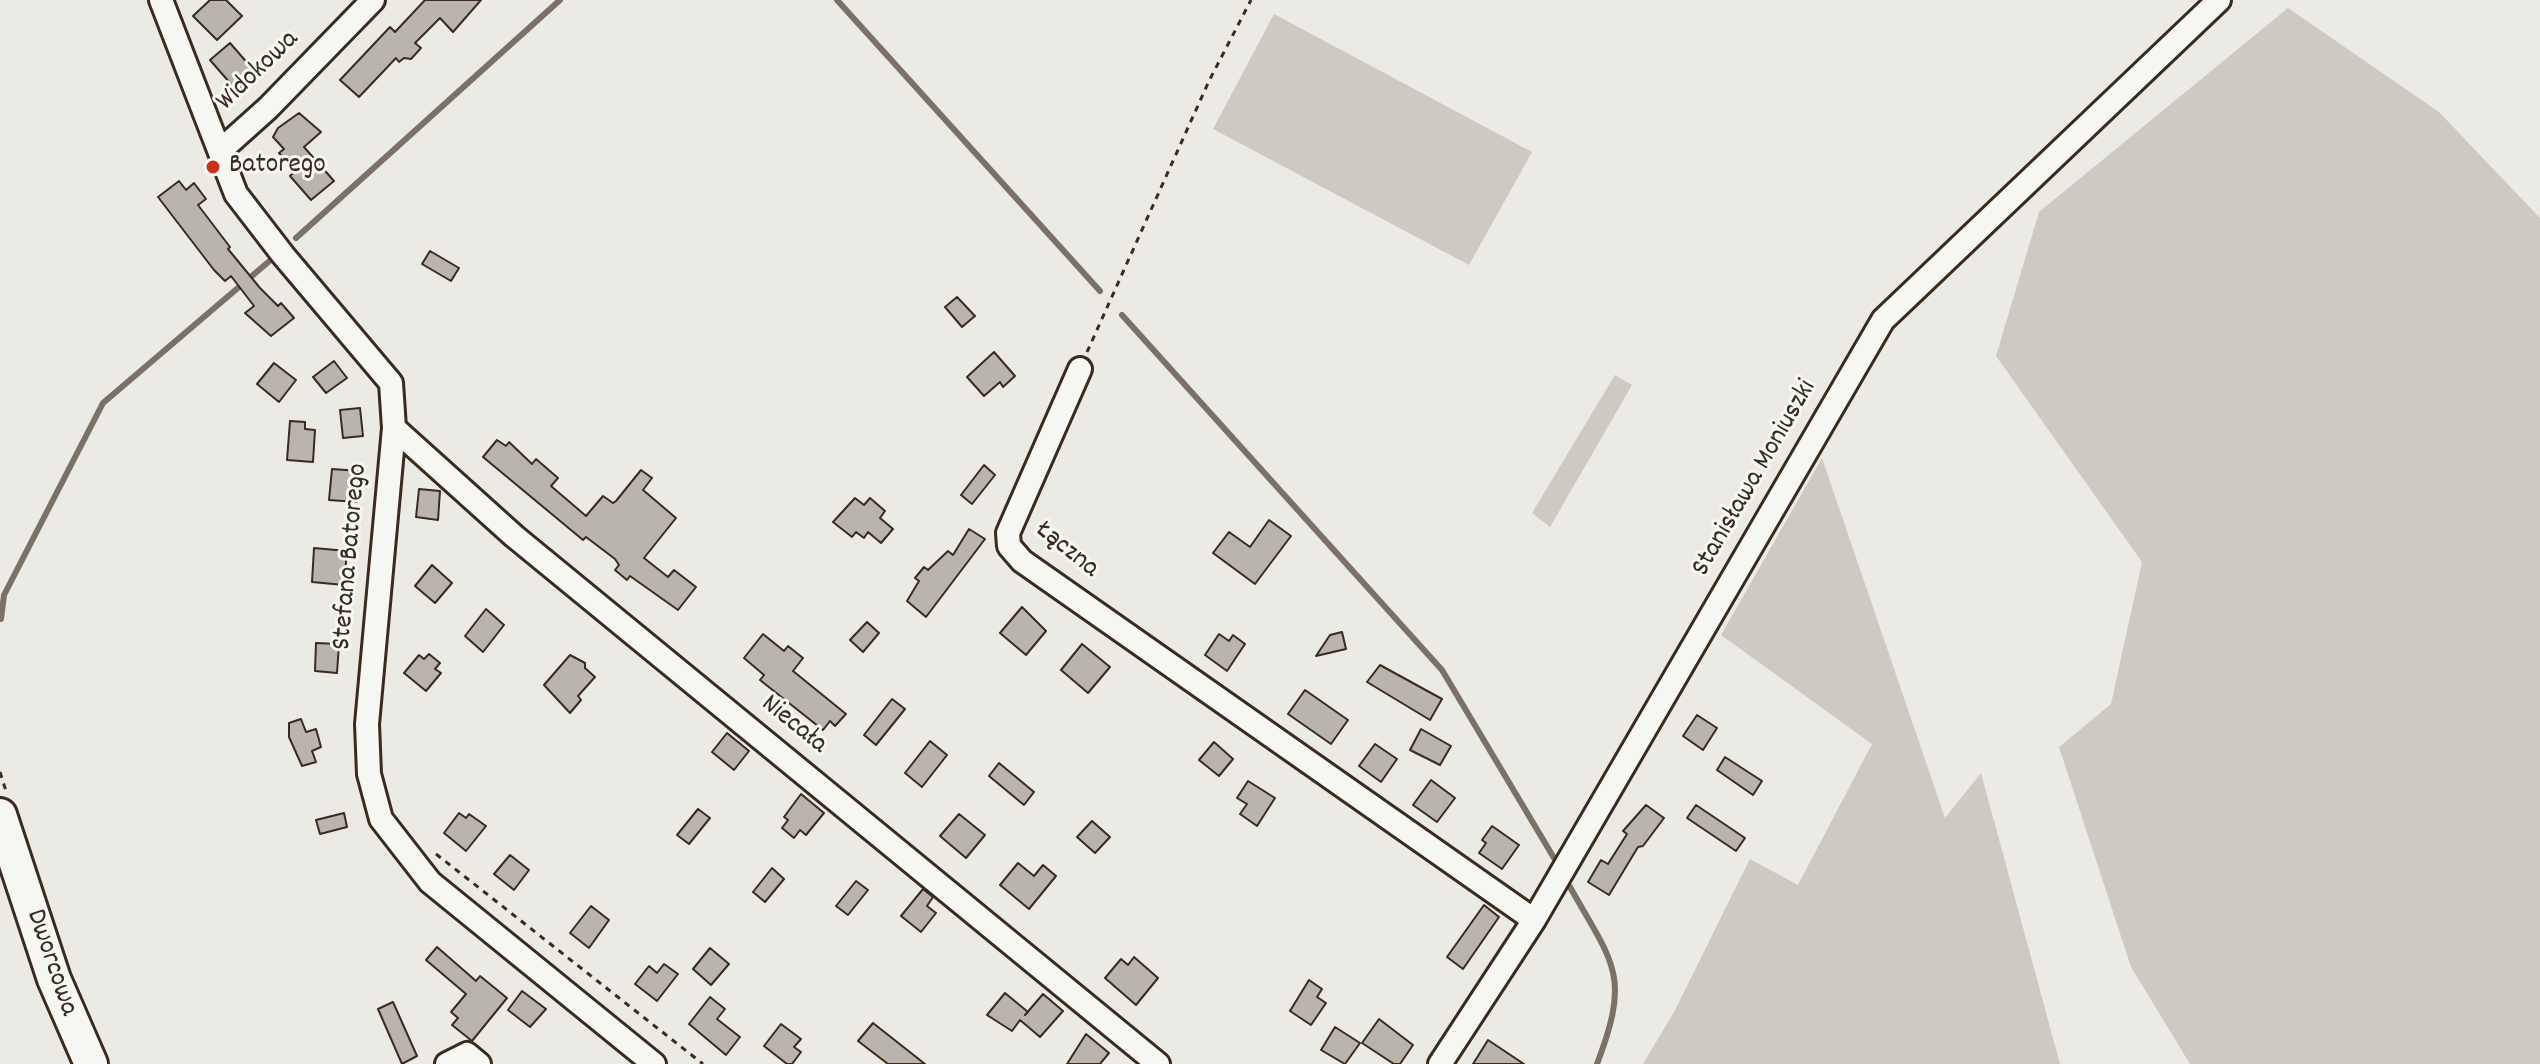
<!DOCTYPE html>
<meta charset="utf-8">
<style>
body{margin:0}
canvas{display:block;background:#ebeae5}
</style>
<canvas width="2540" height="1064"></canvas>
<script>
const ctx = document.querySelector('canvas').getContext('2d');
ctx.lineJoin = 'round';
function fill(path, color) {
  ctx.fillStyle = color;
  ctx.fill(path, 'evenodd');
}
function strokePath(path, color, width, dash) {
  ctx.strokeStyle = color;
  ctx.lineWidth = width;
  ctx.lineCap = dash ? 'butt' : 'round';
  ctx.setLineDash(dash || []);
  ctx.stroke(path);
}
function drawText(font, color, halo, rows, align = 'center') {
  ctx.font = font + ' Dekko,sans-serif';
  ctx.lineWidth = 6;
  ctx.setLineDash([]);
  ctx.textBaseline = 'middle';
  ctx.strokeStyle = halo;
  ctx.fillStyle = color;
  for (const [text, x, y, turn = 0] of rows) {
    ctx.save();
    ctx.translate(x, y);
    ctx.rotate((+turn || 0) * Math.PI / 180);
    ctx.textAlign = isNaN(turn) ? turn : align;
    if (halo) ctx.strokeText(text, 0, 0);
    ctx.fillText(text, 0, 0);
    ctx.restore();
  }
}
const green = new Path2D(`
 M2288 8 2439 112 2540 218V1064H2190L2131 967 2059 747 2111 704 2142 562 1996 356 2039 212Z
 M1274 14 1532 152 1469 265 1213 129Z
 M1615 375 1632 385 1550 527 1532 513Z
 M1822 458 1945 818 1981 773 2060 1064H1643L1674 1012 1750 859 1798 885 1872 744 1721 635Z`);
const stream = new Path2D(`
 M837 0 1100 291
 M296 238 560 0
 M1122 315 1442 670 1554 858
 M1 619 4 595 103 403 273 258
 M1570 887C1614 965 1631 975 1597 1064`);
const building = new Path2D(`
 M210 0H226L242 16 217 40 193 16Z
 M425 0H481L453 32 440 18 415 43 421 48 411 59 404 58 399 62 396 58 359 97 340 80 390 27 395 32Z
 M230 43 257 74 237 91 210 60Z
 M299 113 321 132 304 147 334 181 311 200 290 176 295 171 279 153 284 149 273 137 278 128Z
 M179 181 186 190 194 183 206 199 198 205 230 247 228 249 260 288 278 306 281 303 294 318 271 336 245 313 254 306 231 276 225 281 214 270 158 197Z
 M430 251 459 268 451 281 422 264Z
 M957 297 975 316 962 327 945 307Z
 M994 352 1015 376 1003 387 1000 382 984 396 967 377Z
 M334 361 347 378 326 393 313 377Z
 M274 363 296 380 279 402 257 384Z
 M360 408 363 436 343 438 340 410Z
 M290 421 305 422V429L315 430 313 462 287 460Z
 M497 440 506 446 509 442 532 464 536 459 558 478 551 486 586 516 603 496 613 503 616 501 641 470 652 478 643 490 676 518 644 558 668 577 674 570 696 587 678 610 630 576 627 580 615 570 619 565 615 559 586 537 583 540 483 457Z
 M984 465 995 475 972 504 961 495Z
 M332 469 360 471 357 502 329 500Z
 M419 489 440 491 438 520 416 517Z
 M855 498 864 505 870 498 885 511 880 518 893 529 881 543 868 532 864 538 856 532 852 537 833 522Z
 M1269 520 1291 536 1255 584 1213 553 1229 532 1250 547Z
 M969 529 985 539 926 617 907 601 919 581 915 578 924 567 928 570 948 551 953 555Z
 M314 548 347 551 344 585 312 582Z
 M432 565 452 583 435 603 415 586Z
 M1022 607 1046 631 1026 655 1000 633Z
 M486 609 504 625 483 652 465 636Z
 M867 622 879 633 863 652 850 640Z
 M1342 632 1346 649 1316 656 1330 635Z
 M763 634 784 651 788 646 803 658 793 671 846 714 835 726 830 721 823 730 760 680 764 675 744 658Z
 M1219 634 1229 641 1233 635 1245 644 1227 671 1205 655Z
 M316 643 339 644 337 673 315 671Z
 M1082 644 1110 667 1088 693 1061 670Z
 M429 654 440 663 435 669 441 673 426 691 404 673 419 655 424 659Z
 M570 655 585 663V668L595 677 578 696 581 700 570 713 544 685Z
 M1380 665 1442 699 1430 720 1367 682Z
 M1305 690 1348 720 1331 744 1288 714Z
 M892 699 905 709 876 745 864 735Z
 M1697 715 1717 728 1703 750 1683 736Z
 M301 719 306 732 316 729 321 747 312 751 316 762 302 766 289 737V723Z
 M1421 729 1451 746 1440 765 1410 750Z
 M727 733 749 751 734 770 712 752Z
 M930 741 947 755 922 787 905 773Z
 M1214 742 1233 759 1219 776 1199 760Z
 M1375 744 1397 759 1381 782 1359 766Z
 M1725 757 1762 781 1753 795 1717 770Z
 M999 763 1034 792 1024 805 989 776Z
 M1431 780 1455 798 1437 822 1413 805Z
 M1248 781 1275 798 1257 826 1240 814 1247 804 1237 798Z
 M801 794 824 813 806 835 800 830 794 838 782 828 788 820 784 817Z
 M1646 805 1664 818 1643 846 1638 847 1609 895 1588 882 1601 860 1608 864 1627 834 1623 831Z
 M1696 805 1745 838 1736 851 1687 818Z
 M698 809 710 818 689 844 677 835Z
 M344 813 347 827 320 834 316 820Z
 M459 813 466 818 469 814 486 826 466 851 444 833Z
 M959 814 985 835 966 858 940 836Z
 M1092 821 1110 837 1095 853 1077 837Z
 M1492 826 1519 845 1502 869 1479 853 1486 843 1482 840Z
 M510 855 529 870 514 890 494 874Z
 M1018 863 1034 876 1043 865 1056 876 1029 909 1000 885Z
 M772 868 784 879 765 902 753 892Z
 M856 881 868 890 848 915 836 906Z
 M923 889 933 897 927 906 936 913 921 932 901 916Z
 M1484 905 1499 917 1463 969 1447 957Z
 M591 906 609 920 589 948 570 933Z
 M437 947 476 981 480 976 507 998 472 1041 452 1025 458 1018 451 1012 466 994 426 960Z
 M710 948 729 964 711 985 693 969Z
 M1134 957 1158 978 1136 1005 1105 978 1121 959 1128 965Z
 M664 964 678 974 657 1001 635 984 649 966 657 973Z
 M1309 980 1322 989 1317 997 1326 1003 1311 1025 1290 1011Z
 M522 991 546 1009 530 1027 508 1010Z
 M1005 993 1028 1012 1025 1015 1043 994 1063 1011 1040 1037 1020 1020 1012 1031 987 1015Z
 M710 997 725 1009 717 1019 740 1037 726 1055 689 1024Z
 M393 1002 417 1056 402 1064 378 1009Z
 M1379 1019 1413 1045 1400 1064H1394L1362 1043Z
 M873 1023 925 1064H888L858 1041Z
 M781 1024 801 1039 794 1047 801 1052 792 1064H787L764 1046Z
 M1335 1027 1360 1043 1345 1064 1321 1050Z
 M1086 1034 1109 1053 1100 1064H1067Z
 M1488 1040 1524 1064H1473Z`);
const path = new Path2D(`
 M1087 352 1209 81 1251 0
 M0 772 6 791
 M436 854 703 1064`);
const street = new Path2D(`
 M161 0 236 194 283 255 391 383 394 428 367 724 369 774 381 819 430 882 654 1064
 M220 151 268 108 373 0
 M1080 369 1008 533 1009 546 1022 561 1534 920
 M394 428 514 536 1158 1064
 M447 1064 467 1054 479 1064
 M1440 1064 1534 920 1883 320 2219 0`);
const secondary = new Path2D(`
 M0 815 54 979 91 1064`);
const markers = [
 [213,167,8,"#c8321e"]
];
const streetNames = [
 ["Widokowa",259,72,-44],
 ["Stanisława Moniuszki",1756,479,-60],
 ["Łączna",1066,551,39],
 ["Stefana Batorego",352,557,-85],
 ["Niecała",793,726,39],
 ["Dworcowa",50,963,71]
];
const poiNames = [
 ["Batorego",229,167]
];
fill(green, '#cdcac4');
strokePath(stream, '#7c7167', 6);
fill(building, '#bab4ae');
strokePath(building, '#3b2a1e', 2);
strokePath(street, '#3b2a1e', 28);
strokePath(secondary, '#3b2a1e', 38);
strokePath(path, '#3b2a1e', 3, [6, 6]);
strokePath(street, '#f6f6f2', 22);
strokePath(secondary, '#f6f6f2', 32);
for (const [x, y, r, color] of markers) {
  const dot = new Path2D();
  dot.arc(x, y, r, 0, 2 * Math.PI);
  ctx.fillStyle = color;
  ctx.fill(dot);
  strokePath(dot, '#f6f6f2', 3);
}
drawText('28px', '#3b2a1e', '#f6f6f2', streetNames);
drawText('28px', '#3b2a1e', '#f6f6f2', poiNames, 'left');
</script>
